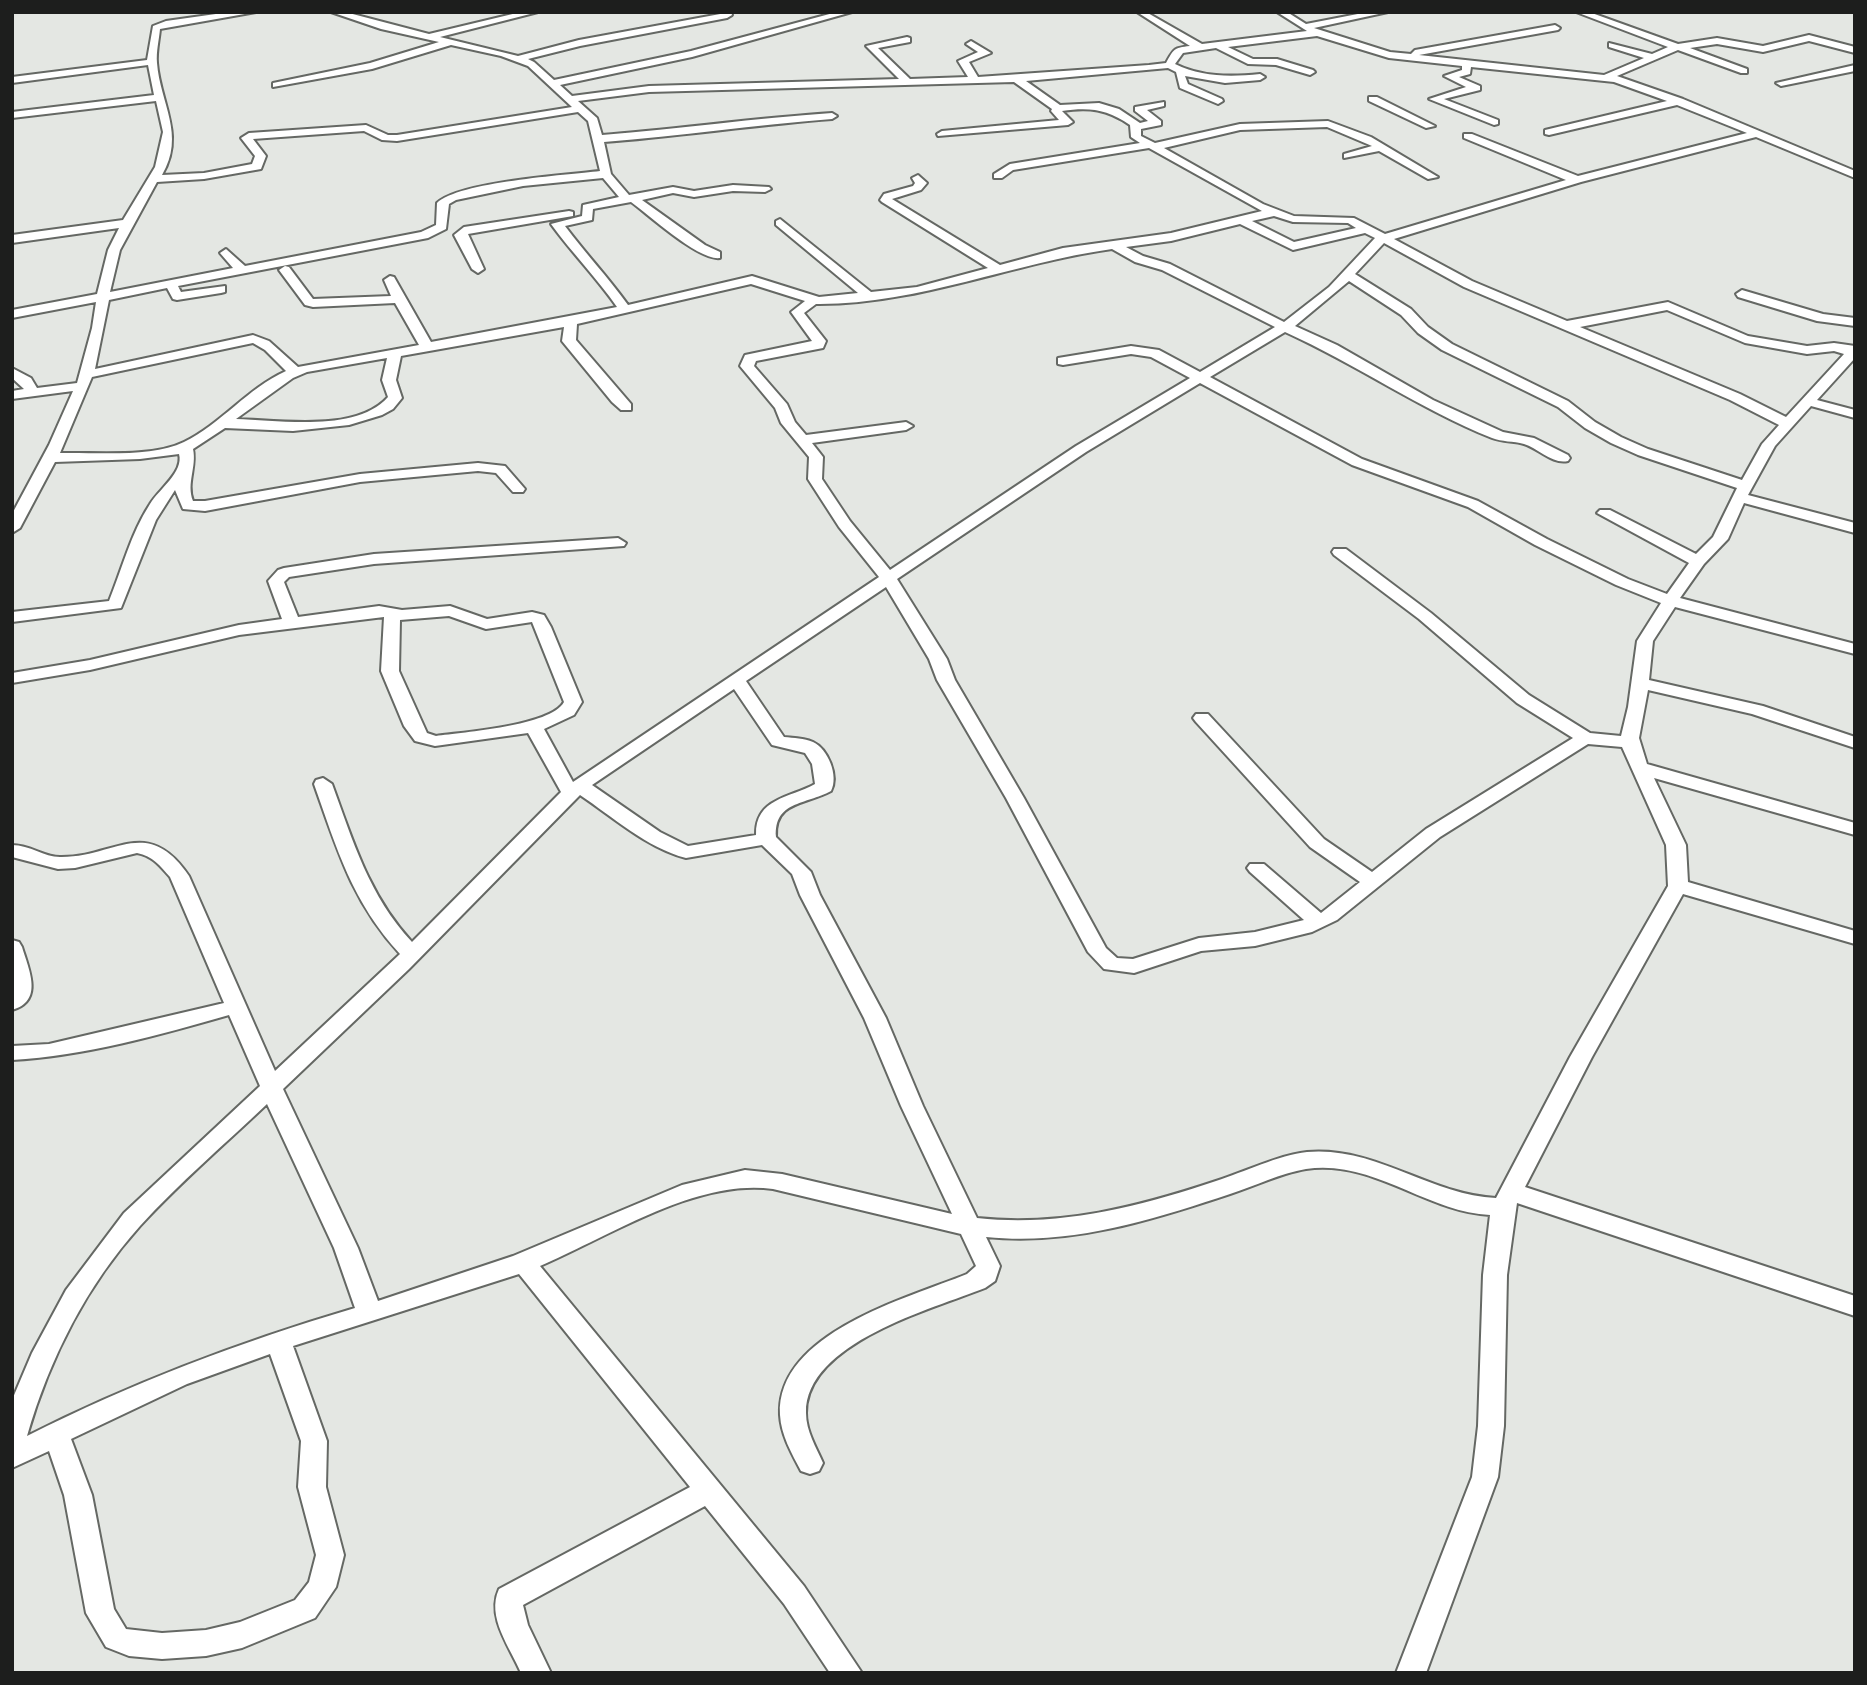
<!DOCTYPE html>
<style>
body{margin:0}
#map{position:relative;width:1867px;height:1685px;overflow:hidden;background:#e4e7e3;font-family:Cabin,sans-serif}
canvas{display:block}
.frame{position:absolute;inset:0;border:14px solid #1d1e1d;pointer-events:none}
</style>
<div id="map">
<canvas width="1867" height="1685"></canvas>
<div class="frame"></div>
</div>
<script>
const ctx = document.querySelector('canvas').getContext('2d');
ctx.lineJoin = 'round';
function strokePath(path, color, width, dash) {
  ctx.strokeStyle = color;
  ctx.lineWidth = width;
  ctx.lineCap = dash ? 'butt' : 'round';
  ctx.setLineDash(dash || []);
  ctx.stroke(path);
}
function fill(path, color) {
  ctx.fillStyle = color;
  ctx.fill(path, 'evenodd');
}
const street = new Path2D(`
 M230 12H256L160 29C159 40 156 52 157 63 160 103 186 135 162 175L204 173 252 164 255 156 241 138 249 133 366 125 388 135H397L572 107 528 66 501 56 451 45 372 69 273 87V83L370 63 439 42 381 29 331 12H345L429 34 521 12H538L440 37 518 56 579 40 731 12 732 15 727 18 580 46 528 59 534 62 554 80 691 51 837 12H852L692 57 560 85 572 96 649 86 899 79 866 46 907 37 910 38V42L878 48 910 79 968 77 958 61 978 52 966 44 971 41 991 53 969 62 978 77 1149 65 1166 63C1174 49 1173 48 1190 46L1137 12H1146L1202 44 1307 31 1277 12H1287L1306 24 1368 12H1388L1314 28 1390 52 1411 54 1415 50 1555 25 1560 28 1558 30 1419 55 1604 75 1644 58 1609 47V43L1652 54 1668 47 1576 12H1589L1678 44 1717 38 1763 46 1809 35 1855 47V53L1809 41 1763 52 1717 44 1690 48 1747 69V73H1741L1678 50 1617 76 1683 99 1855 171V178L1756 137 1581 182 1394 239 1472 281 1567 321 1668 302 1748 336 1807 346 1834 343 1855 346V358L1817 400 1855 410V418L1811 406 1775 446 1748 495 1855 523V533L1744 503 1728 539 1704 564 1680 598 1855 644V654L1675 607 1653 641 1649 680 1763 706 1855 737V748L1752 714 1648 690 1639 738 1647 764 1855 823V835L1654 778 1686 845 1688 882 1855 931V944L1683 894 1592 1057 1525 1187 1855 1296V1316L1517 1203 1507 1275 1504 1426 1498 1477 1426 1673H1396L1472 1477 1478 1426 1483 1275 1490 1215C1426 1212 1373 1159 1306 1169 1281 1173 1255 1186 1230 1194 1152 1220 1070 1246 986 1237L1000 1266 995 1281 985 1288C932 1309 805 1343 806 1413 806 1431 816 1447 823 1463L819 1471 810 1474 801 1471C792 1454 781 1435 780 1415 776 1333 908 1298 967 1274L976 1266 961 1234 773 1189C697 1178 608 1237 540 1266L804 1586 862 1673H830L784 1604 705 1506 523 1605 528 1625 551 1673H521C510 1647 486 1617 499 1589L690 1487 519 1274 293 1346 327 1441 326 1487 344 1555 336 1587 315 1618 242 1648 206 1656 162 1659 129 1656 106 1647 86 1613 64 1495 49 1451 12 1468V1400L32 1353 66 1290 124 1213 260 1086 229 1015C159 1035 85 1056 12 1060V1046L49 1044 224 1003 170 877C160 866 153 856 137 853L75 868 58 869 12 857V845C30 845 44 857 60 857 115 858 147 814 189 876L275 1071 400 954C352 902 337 849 314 784L316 780 323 778 332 784C353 841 369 896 412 942L561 792 528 733 435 746 415 741 404 726 381 671 384 617 239 635 90 670 12 683V673L90 660 239 625 282 619 268 581 278 570 284 568 374 554 618 538 626 543 624 546 374 564 289 577 284 582 298 617 379 606 402 610 450 606 487 619 532 612 544 615 551 627 582 702 574 715 544 729 573 782 879 577 839 527 808 479 809 457 781 423 775 408 740 366 745 355 812 341 791 312 805 301 751 284 577 324 576 340 631 404V410H621L612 402 562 341 564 327 401 356 396 380 402 398 393 409 382 415 349 425 293 431 225 428 193 449C197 467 186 483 193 501H205L360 474 478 463 505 466 525 489 523 492H513L496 473 478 471 360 482 205 511 183 509 175 490 156 520 121 608 12 622V612L109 601C122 569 131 533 150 504 159 489 184 472 179 454L140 459 55 462 20 528 12 533V514L49 445 73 391 12 399V391L24 389 12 378V368L31 378 37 388 77 383 92 328 96 302 12 318V310L97 294 108 250 119 228 12 243V235L123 220 155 167 163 132 156 101 12 118V112L154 95 148 65 12 83V77L147 60 153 26 166 21ZM1317 36 1389 58 1462 66V70L1444 76 1466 87 1429 99 1494 125 1498 124V120L1444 99 1480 90V86L1459 77 1470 74 1471 67 1614 82 1667 101 1545 130V134L1549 135 1677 105 1747 133 1578 176 1472 134H1464V138L1566 180 1385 234 1354 218 1294 216 1263 204 1164 148 1240 130 1327 127 1372 146 1344 154V158L1379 151 1428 179 1438 177 1371 137 1328 121 1240 124 1155 143 1141 136V129L1161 125V121L1147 110 1164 106V102L1135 107V111L1148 121 1140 123 1119 109 1099 103 1060 105 1026 81 1168 68 1176 72 1180 88 1218 104 1223 101 1222 99 1188 84 1185 76 1225 83 1260 80 1265 77 1260 74C1230 77 1201 77 1175 64L1183 53 1216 48 1248 64 1276 65 1310 75 1315 72 1313 70 1277 59H1253L1228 47ZM1014 82 1052 109 1051 111 1059 120 942 131 937 134 938 136 1068 125 1073 122 1062 111C1089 107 1107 109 1130 125L1131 137 1140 143 1010 164 994 174V178H1002L1013 170 1149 148 1262 211 1171 233 1063 248 1000 265 892 199 921 190 927 183 918 175 912 178 915 183 913 186 884 194 880 200 882 202 988 268 917 287 871 292 780 219 776 221V225L858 293 819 297 752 276 628 305C608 277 585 253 565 226L592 220 593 209 631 202C649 215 699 261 720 258V252L705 245 642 200 673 193 694 197 733 191 765 192 771 189 769 187 733 185 694 191 673 187 629 195 611 174 604 142C680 136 755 125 832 119L837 116 832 113C755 118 679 129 602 135L597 118 578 101 649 92ZM578 112 588 121 600 171C566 175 458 182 437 203L436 225 421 232 245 266 226 249 220 253 233 268 110 292 120 250 157 182 204 179 261 169 266 156 253 139 364 131 382 140 397 141ZM603 178 619 197 583 205 582 216 551 224C572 253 597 278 617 307L431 342 394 277 390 276 384 280 391 296 313 299 289 267 285 266 279 270 305 305 313 307 395 303 419 345 298 367 269 341 253 335 95 369 109 300 167 288 173 299 177 300 221 293 225 292V286L181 292 178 286 428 238 446 229 449 204 456 200 523 186ZM1274 216 1293 222 1348 223 1356 228 1294 242 1252 221ZM1240 224 1293 250 1365 233 1375 238 1329 287 1284 322 1170 264 1143 256 1126 247 1171 241ZM1384 243 1464 287 1730 400 1779 425 1762 444 1742 480 1648 449 1621 437 1595 422 1568 401 1452 344 1428 327 1411 309 1355 274ZM1112 249 1135 262 1162 270 1275 327 1200 372 1159 350 1131 346 1058 358V364L1063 365 1131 354 1151 357 1190 378 1076 446 890 570 850 521 822 479 823 457 812 443 906 430 913 426 906 422 806 435 795 422 787 404 754 366 756 361 823 348 826 341 804 313 816 304C917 305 1012 263 1112 249ZM1349 281 1401 315 1418 333 1442 350 1558 407 1585 428 1611 443 1638 455 1737 488 1713 537 1696 554 1610 510H1600L1597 513 1689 563 1667 594 1628 579 1547 539 1478 501 1362 459 1210 377 1285 332C1356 364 1420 409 1492 438 1502 442 1513 441 1524 444 1538 448 1553 465 1568 461L1570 458 1568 455 1534 438 1503 432 1433 400 1337 345 1295 326ZM1667 310 1745 343 1807 354 1834 351 1844 354 1786 417 1740 394 1580 327ZM253 343 265 350 286 371C248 388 221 424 184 442 152 458 95 452 60 453L92 377ZM387 358 382 380 388 397C356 433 279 420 236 419L293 378 307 372ZM1200 383 1352 465 1468 507 1535 545 1616 585 1661 603 1637 641 1628 707 1621 736 1590 733 1529 695 1431 613 1346 549H1334L1332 552 1334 555 1419 619 1517 703 1573 738 1426 829 1372 872 1324 839 1208 714H1196L1193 718 1196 722 1310 847 1360 882 1321 913 1264 864H1250L1247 868 1250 872 1304 920 1255 932 1199 938 1133 959 1117 958 1106 948 1024 798 955 680 947 659 897 579 1086 452ZM886 587 929 659 937 680 1006 798 1088 952 1104 969 1134 973 1201 951 1255 946 1312 932 1337 920 1440 837 1588 744 1622 747 1666 845 1668 886 1570 1057 1496 1198C1430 1195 1376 1146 1307 1152 1279 1155 1244 1172 1216 1181 1138 1207 1060 1227 977 1218L923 1106 886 1018 820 895 811 872 776 837C774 801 805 805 831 791 839 776 828 749 813 742 804 738 794 738 784 737L746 681ZM449 616 486 629 532 622 564 702C551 726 463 732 436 736L427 733 399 671 400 620ZM734 689 772 745 805 753 812 764 815 784C790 798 755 798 756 835L688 846 660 832 592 785ZM580 795C613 817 647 848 686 858L762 845 792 874 800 895 864 1018 901 1106 952 1214 782 1174 745 1170 682 1185 513 1256 378 1301 358 1248 283 1089 409 969ZM267 1104 334 1248 355 1308C240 1342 134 1382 27 1436 49 1360 86 1286 140 1226 179 1183 225 1144 267 1104ZM270 1354 301 1441 298 1487 316 1555 309 1582 295 1600 240 1622 206 1630 162 1633 126 1629 114 1609 92 1495 71 1439 187 1384Z
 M1855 65V71L1781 86 1776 83Z
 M1369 97H1377L1435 126 1426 128 1369 101Z
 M569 211 573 212V216L468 234 484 269 478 273 472 269 454 235 464 227Z
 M1742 290 1823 314 1855 318V326L1817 321 1738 297 1736 294Z
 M12 940 19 942 22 947C29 970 44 1001 12 1010Z`);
strokePath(street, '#656864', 4);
fill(street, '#fff');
</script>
